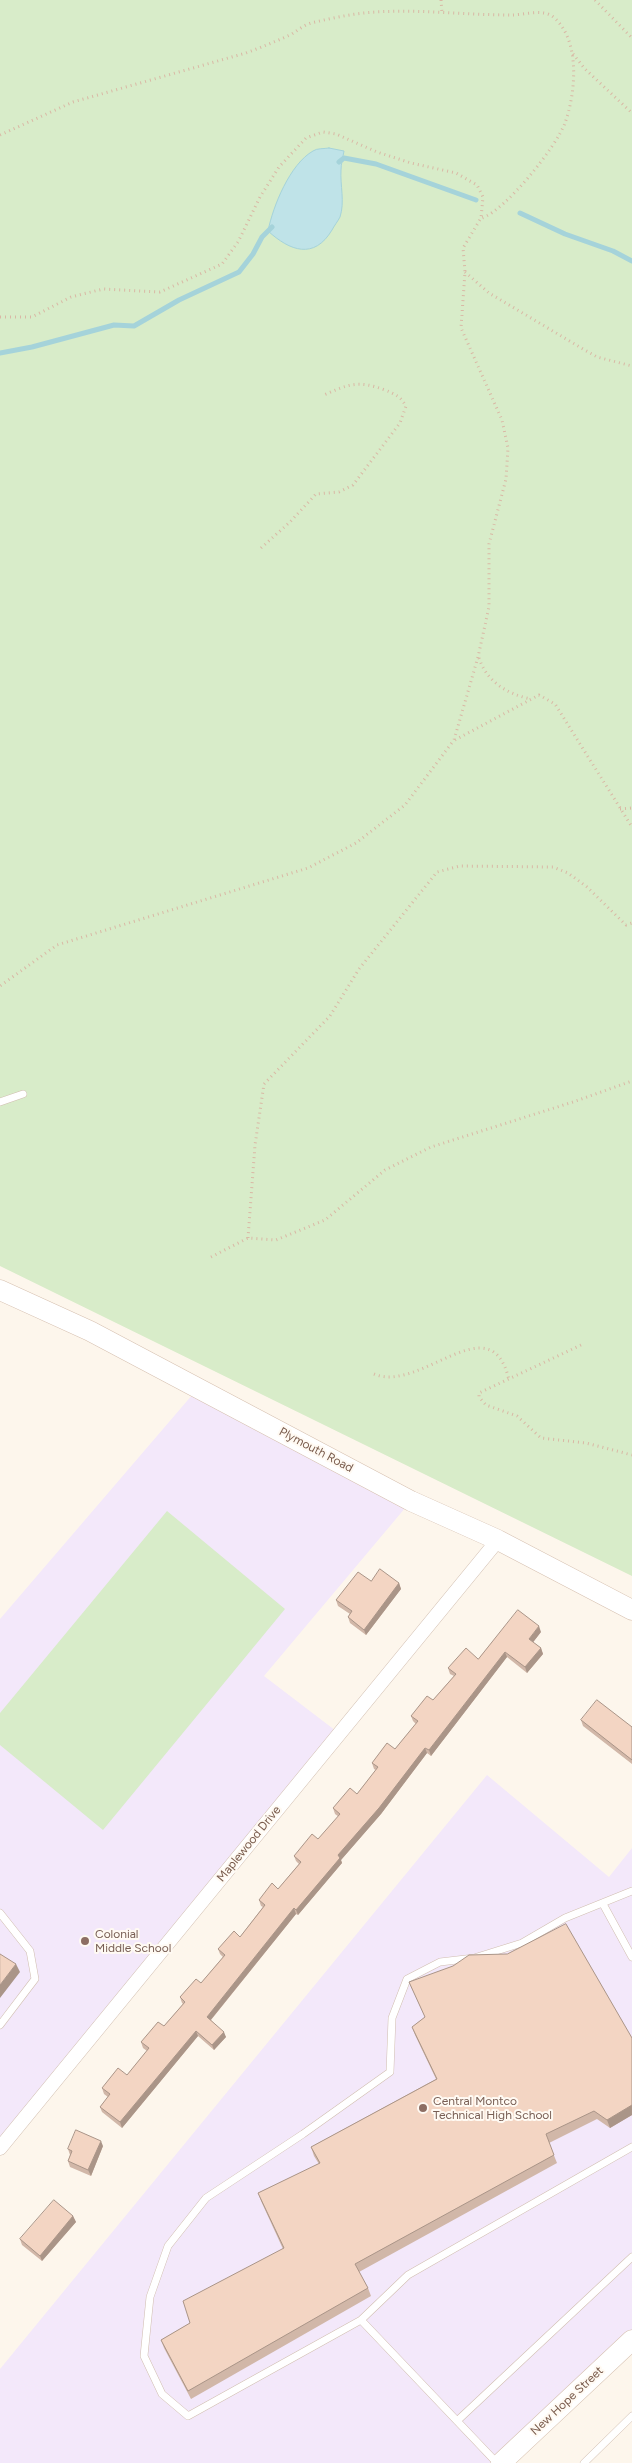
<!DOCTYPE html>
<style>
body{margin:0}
canvas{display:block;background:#fdf6ec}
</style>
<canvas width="632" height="2463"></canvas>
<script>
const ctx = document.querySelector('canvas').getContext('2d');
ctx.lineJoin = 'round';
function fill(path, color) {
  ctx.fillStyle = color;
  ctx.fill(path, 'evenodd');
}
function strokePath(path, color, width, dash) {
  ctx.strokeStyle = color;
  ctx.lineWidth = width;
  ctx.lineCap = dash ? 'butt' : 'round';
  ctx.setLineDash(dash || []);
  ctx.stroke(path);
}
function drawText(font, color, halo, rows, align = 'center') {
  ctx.font = font + ' Figtree,sans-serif';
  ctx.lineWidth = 4;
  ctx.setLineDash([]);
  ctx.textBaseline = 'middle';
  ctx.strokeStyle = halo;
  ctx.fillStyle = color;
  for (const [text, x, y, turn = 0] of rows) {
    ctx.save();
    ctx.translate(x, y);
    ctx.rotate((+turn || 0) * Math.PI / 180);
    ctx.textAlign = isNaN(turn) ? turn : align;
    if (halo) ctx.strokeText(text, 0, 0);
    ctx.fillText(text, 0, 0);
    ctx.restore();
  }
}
const education = new Path2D(`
 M199 1387 411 1501 264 1676 340 1734 0 2148V1619Z
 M487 1775 609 1877 632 1848V2340L501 2463H0V2369Z`);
const green = new Path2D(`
 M0 0H632V1576L0 1266Z
 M167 1511 285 1609 103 1830 0 1745V1713Z`);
const water = new Path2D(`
 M329 148 344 151C343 157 341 164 341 170 340 185 345 202 340 217 338 221 334 226 332 230 314 260 290 251 268 231 273 206 290 164 313 151 317 148 324 149 329 148Z`);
const stream = new Path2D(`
 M339 162 344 158 376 164 476 200
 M520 213 565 234 613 251 632 261
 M0 353 32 347 114 325 134 326 179 300 239 272 253 254 262 237 272 227`);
const path = new Path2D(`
 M441 0 442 13
 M595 0 632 38
 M573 54 585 69 632 113
 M0 135 73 102 246 53C262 47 277 41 292 34 298 30 304 25 311 23 328 19 346 15 364 13 412 8 462 15 511 15 523 15 542 9 552 16 581 38 576 93 565 123 556 147 506 210 482 218
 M465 272 489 293 583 349 597 357 632 366
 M0 317H32L71 297 103 289 160 292 222 264 238 242 260 197 279 167 306 138 323 132 336 134 377 152 411 163 456 173 477 185 483 197 481 218 463 248 465 272 461 328 502 420 508 448 506 479 489 544V607L478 657 454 740 405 805 356 843 308 868 57 945 0 986
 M261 548 290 522 316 494 339 492 353 485 400 423 406 406C401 397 395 394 385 390 358 380 349 384 324 395
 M479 658C487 682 507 694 531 699
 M455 740 539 695 555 704 632 827
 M620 809 632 808
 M248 1238 255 1145 264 1084 330 1016 359 969 437 872 460 866 553 867 568 873 587 887 626 925 632 923
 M211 1257 248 1238 276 1240 325 1220 385 1170 431 1147 573 1102 632 1081
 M581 1345 479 1393V1397L486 1405 517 1416 541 1438 586 1443 632 1455
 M374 1374C421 1394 491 1302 509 1380`);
const lane = new Path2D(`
 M0 1102 23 1094
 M603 1904 632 1957
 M0 1913 30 1951 35 1979 0 2025
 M361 2320 408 2275 632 2147
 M457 2421 632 2257
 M497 2463 361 2320 188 2416 162 2394 144 2356 150 2297 168 2246 206 2198 303 2134 390 2072 392 2018 407 1979 440 1962 474 1958 522 1943 565 1918 632 1891
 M584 2463 632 2416`);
const street = new Path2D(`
 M0 2148 498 1540`);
const secondary = new Path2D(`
 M0 1290 90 1331 411 1501 498 1540 632 1610
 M501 2463 632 2340`);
const wall = new Path2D(`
 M371 1581 399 1583 401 1589 366 1635 350 1623 348 1617 350 1614 338 1606 336 1600Z
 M541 1632 533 1642 541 1648 543 1654 527 1673 507 1657 431 1756 427 1753 381 1814 341 1860 342 1863 298 1915 296 1914 211 2020 226 2037 214 2050 198 2036 122 2128 102 2112 100 2107 108 2097 104 2094 102 2088 127 2075 147 2051 143 2048 141 2042 164 2026 183 2004 182 2003 180 1997 201 1983 223 1957 220 1954 218 1949 240 1937 263 1907 261 1906 259 1900 278 1889 299 1864 296 1861 294 1856 318 1839 339 1817 335 1814 333 1808 357 1794 376 1770 374 1769 372 1763 395 1749 416 1724 413 1721 411 1716 433 1700 454 1676 450 1674 448 1668 478 1659Z
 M581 1720 632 1727V1764L583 1726Z
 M409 1982 632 2038V2115L610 2128 597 2119 549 2143 557 2163 359 2272 368 2288 371 2296 191 2399 164 2348 161 2340 190 2323 283 2249 261 2201 258 2193 319 2164 314 2156 311 2147 436 2079 415 2035 412 2027 425 2017Z
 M103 2146 91 2176 70 2167 68 2161 70 2155 68 2149Z
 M73 2216 76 2222 42 2261 22 2245 20 2239Z`);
const shadedWall = new Path2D(`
 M399 1583 401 1589 366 1635 364 1630Z
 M539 1626 541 1632 531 1645 529 1639Z
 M541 1648 543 1654 527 1673 525 1667Z
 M505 1652 507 1657 431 1756 429 1750Z
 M425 1748 427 1753 381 1814 341 1860 342 1863 298 1915 296 1910 338 1855Z
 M294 1908 296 1914 209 2022 207 2017Z
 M16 1964 20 1972 0 1998V1985Z
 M196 2031 198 2036 122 2128 120 2122Z
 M224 2032 226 2037 214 2050 212 2045Z
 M632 2105V2115L610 2128 607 2120Z
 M101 2141 103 2146 91 2176 88 2170Z
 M73 2216 76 2222 42 2261 40 2256Z`);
const building = new Path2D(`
 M380 1569 399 1583 364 1630 348 1617 352 1611 336 1600 358 1572 371 1581Z
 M518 1610 539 1626 529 1639 541 1648 525 1667 505 1652 429 1750 425 1748 379 1808 338 1855 340 1858 296 1910 294 1908 207 2017 224 2032 212 2045 196 2031 120 2122 100 2107 110 2094 102 2088 118 2068 127 2075 149 2048 141 2042 158 2022 164 2026 185 2002 180 1997 196 1979 201 1983 225 1955 218 1949 234 1931 240 1937 265 1905 259 1900 272 1883 278 1889 301 1862 294 1856 312 1834 318 1839 340 1814 333 1808 350 1788 357 1794 378 1767 372 1763 387 1743 395 1749 418 1721 411 1716 427 1696 433 1700 456 1674 448 1668 466 1648 478 1659Z
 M597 1700 632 1727V1760L581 1720Z
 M566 1924 632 2038V2105L607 2120 594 2111 546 2134 554 2155 355 2264 368 2288 188 2391 161 2340 190 2323 183 2301 284 2248 258 2193 320 2163 311 2147 437 2079 412 2027 425 2017 409 1982 453 1966 469 1955 507 1954Z
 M0 1954 16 1964 0 1985Z
 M76 2130 101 2141 88 2170 68 2161 72 2151 68 2149Z
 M54 2200 73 2216 40 2256 20 2239Z`);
const markers = [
 [85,1941,5,"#8d6e63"],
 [423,2108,5,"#8d6e63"]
];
const streetNames = [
 ["Plymouth Road",316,1450,28],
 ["Maplewood Drive",249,1844,-51],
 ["New Hope Street",567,2401,-43]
];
const educationNames = [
 ["Colonial",95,1934],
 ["Middle School",95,1948],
 ["Central Montco",433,2101],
 ["Technical High School",433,2115]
];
fill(education, '#f3e8fa');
fill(green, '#d8ecc9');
fill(water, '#bfe3e8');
strokePath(water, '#a5d3da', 1);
strokePath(stream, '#a5d3da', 5);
strokePath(lane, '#d1beb0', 8);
strokePath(street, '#d1beb0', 15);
strokePath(secondary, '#d6c0b0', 21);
strokePath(path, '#d9b8a5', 3, [1, 4]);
strokePath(lane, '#fff', 7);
strokePath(street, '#fff', 14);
strokePath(secondary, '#fff', 20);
fill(wall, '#d1b7a8');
fill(shadedWall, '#aa9588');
fill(building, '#f3d5c3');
strokePath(building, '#aa9588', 1);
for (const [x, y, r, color] of markers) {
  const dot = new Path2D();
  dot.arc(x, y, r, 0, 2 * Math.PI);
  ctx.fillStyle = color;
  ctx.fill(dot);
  strokePath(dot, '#fffaf3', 2);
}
drawText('12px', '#7a5c4d', '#fffaf3', streetNames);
drawText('12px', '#785e54', '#fffaf3', educationNames, 'left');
</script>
